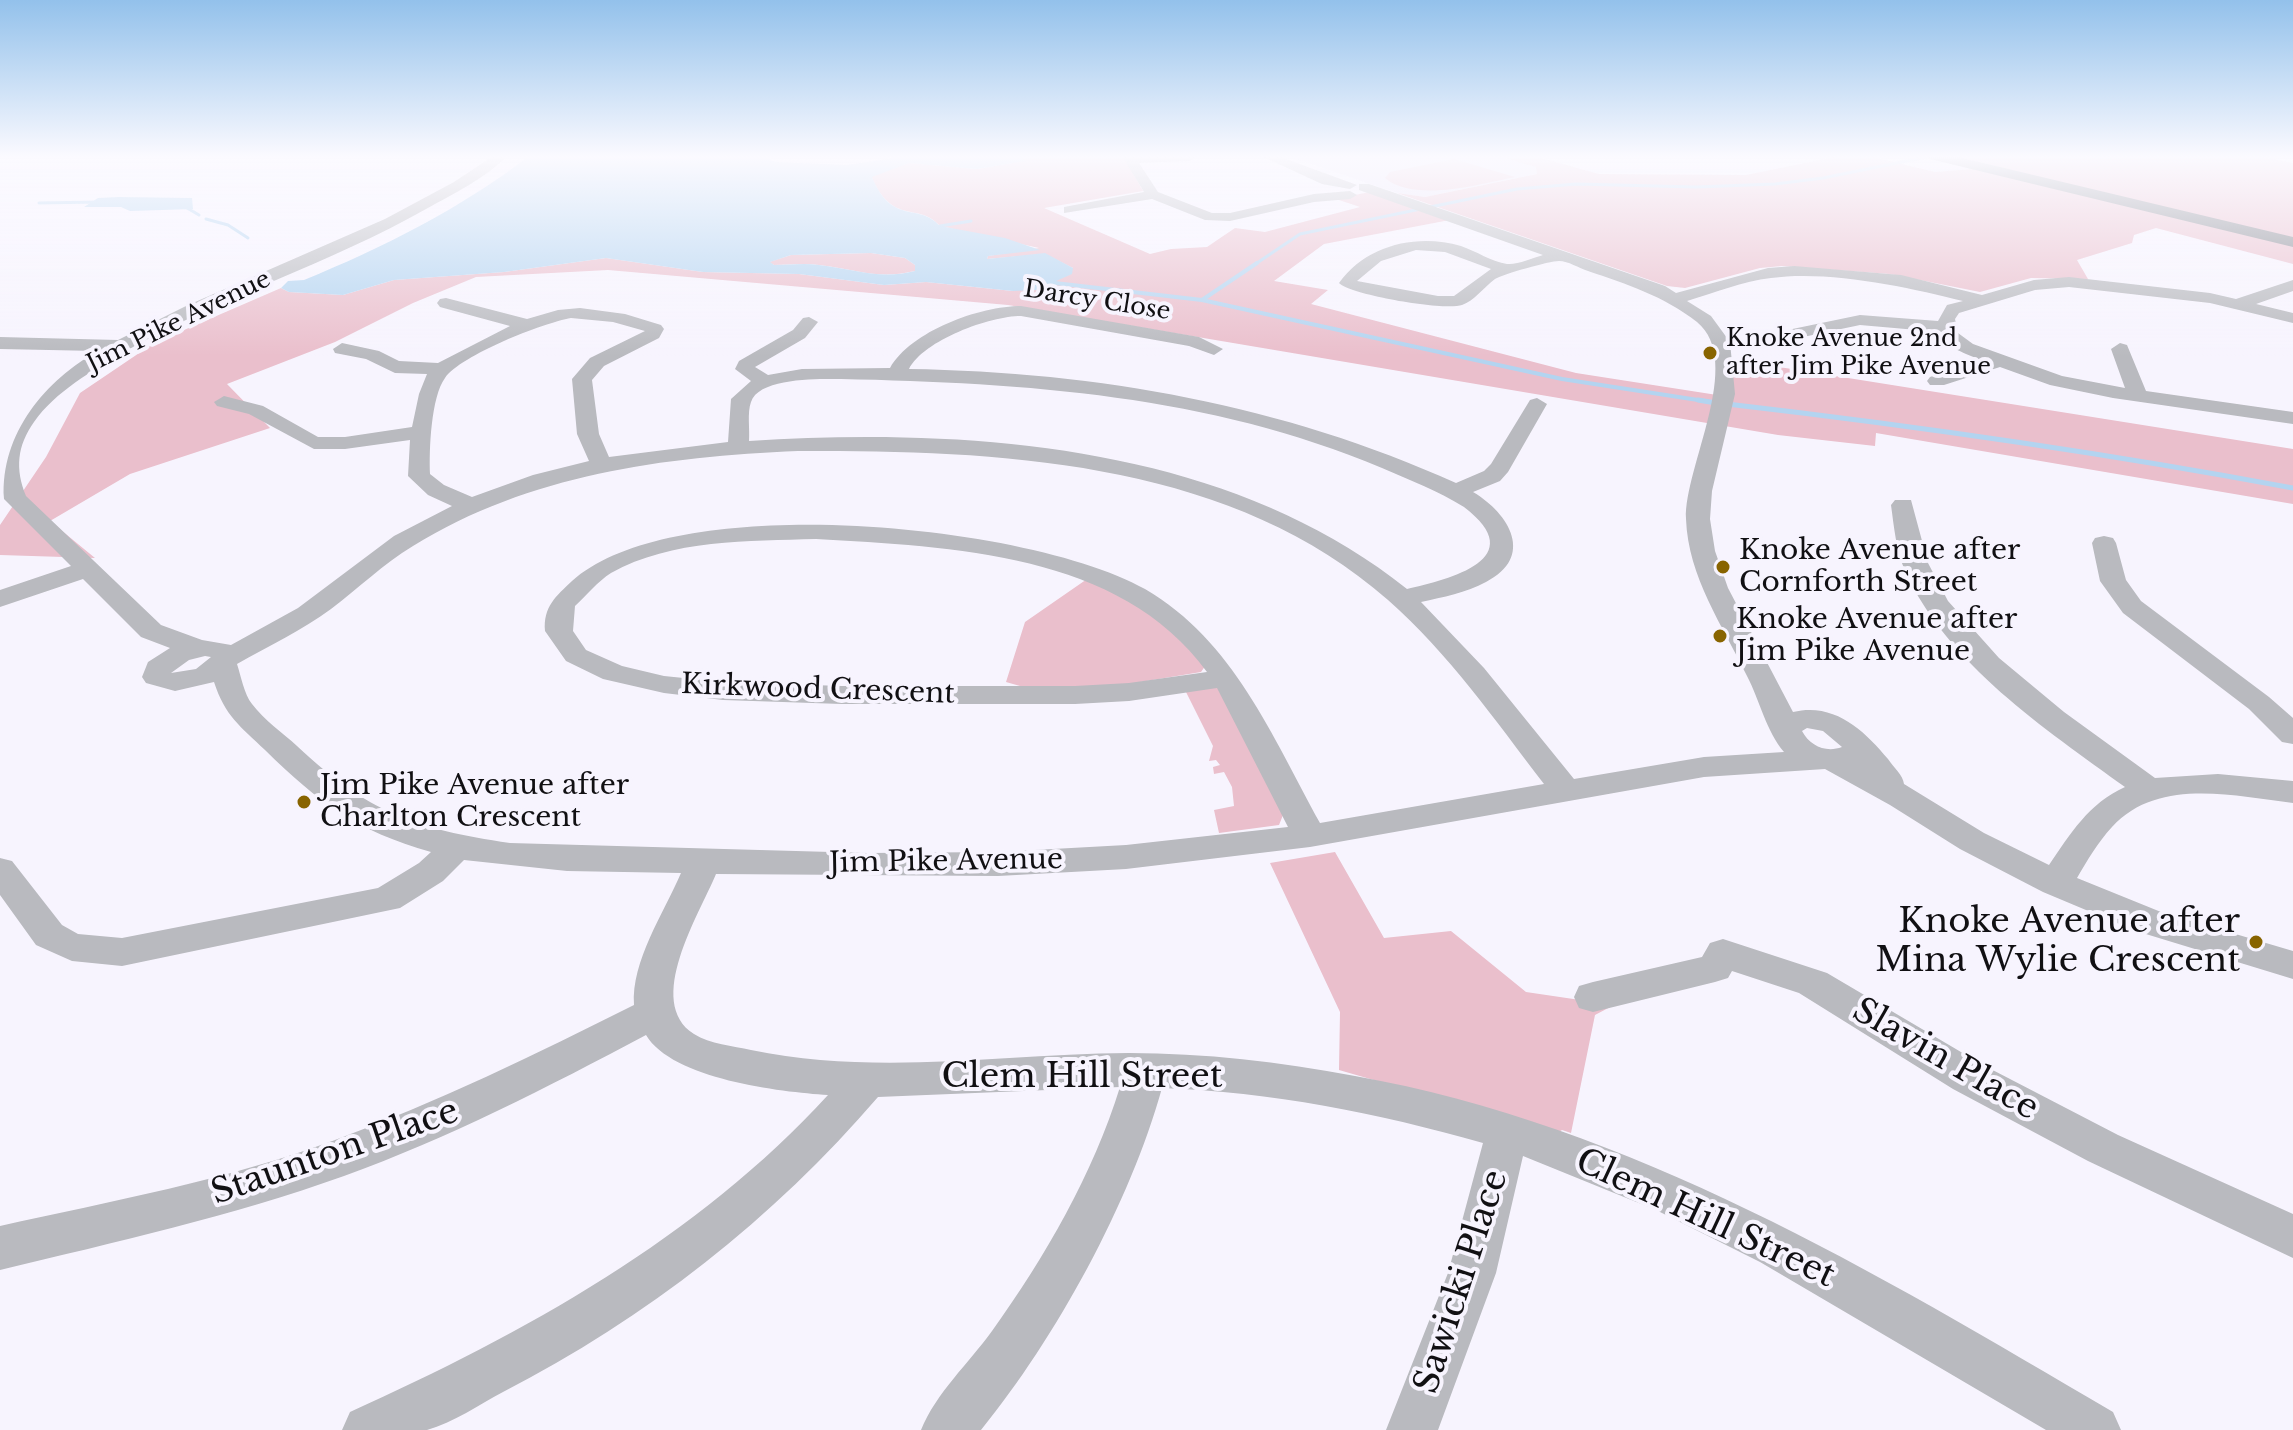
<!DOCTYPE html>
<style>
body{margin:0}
canvas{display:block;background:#f7f4fe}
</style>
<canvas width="2293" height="1430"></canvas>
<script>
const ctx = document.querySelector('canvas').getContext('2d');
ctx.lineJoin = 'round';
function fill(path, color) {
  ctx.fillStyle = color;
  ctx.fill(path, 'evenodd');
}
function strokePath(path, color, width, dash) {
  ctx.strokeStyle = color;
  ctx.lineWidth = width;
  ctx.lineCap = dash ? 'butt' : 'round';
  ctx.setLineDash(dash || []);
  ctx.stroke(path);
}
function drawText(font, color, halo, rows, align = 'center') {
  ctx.font = font + ' "Libre Baskerville",serif';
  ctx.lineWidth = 8;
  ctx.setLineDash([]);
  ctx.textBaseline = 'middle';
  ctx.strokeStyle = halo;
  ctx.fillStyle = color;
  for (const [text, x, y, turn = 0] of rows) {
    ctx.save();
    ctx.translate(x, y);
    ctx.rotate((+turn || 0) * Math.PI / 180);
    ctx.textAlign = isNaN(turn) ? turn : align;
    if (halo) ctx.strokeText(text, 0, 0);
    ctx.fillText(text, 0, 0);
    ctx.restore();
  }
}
const built = new Path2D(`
 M1287 156H1498L1537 167V174L1425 197 1397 193Z`);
const green = new Path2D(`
 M1021 156H1123L1143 191 1044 208 1150 254 1171 249 1207 247 1235 228 1265 232 1360 207 1336 199 1374 191 1455 219 1324 244 1274 281 1328 290 1311 304 1576 373 1730 397 1729 359 2293 449V504L1876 433 1875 446 1778 435 1008 305 608 270 476 277 413 303 335 342 227 384 270 428 130 474 50 521 95 558 0 555V525L46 457 80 393 154 343 281 288 289 292 343 295 394 280 504 272 606 258 703 272 799 274 884 285 926 282 1013 291 1073 268 1045 254 987 259 988 256 1039 248 940 226C918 201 893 227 871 176L909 163 977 169 1024 161Z
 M1498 156H1534L1599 174 1746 175 1839 156H1869L1935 172 1998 167 1954 156H2257L2293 163V264L2156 228 2134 235 2132 243 2077 260 2088 279 2031 278 1980 292 1890 274 1782 266 1760 268 1685 288 1667 286 1397 193 1425 197 1537 174 1536 167Z
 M1454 159 1515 177C1480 184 1415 203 1385 178L1390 172Z
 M871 253 905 258 915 265V271C876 280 856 269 819 265 804 263 789 265 774 265L769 262 791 255Z
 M1090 577 1135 599 1208 662 1201 672 1110 687 1020 686 1006 682 1025 622Z
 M1183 686 1219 687 1285 810 1279 825 1219 833 1214 810 1234 806 1232 787 1224 772 1214 774 1213 767 1220 765 1216 760 1209 761 1213 746Z
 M1335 852 1384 938 1451 931 1526 992 1614 1005 1595 1015 1571 1133 1562 1130 1557 1133 1339 1070 1340 1012 1270 863Z`);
const water = new Path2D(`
 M529 156H772L770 160 777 162 847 165 888 159 893 156H1021L1025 161 977 169 909 163 872 177C892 226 918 202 940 226L1005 238 1040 250 988 256 987 259 1045 253 1073 268 1072 274 1036 290 1013 291 926 282 884 285 799 274 703 272 606 258 504 272 394 280 343 295 289 292 281 288 288 281 304 280C382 248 462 208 529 156ZM871 253 905 258 915 265V271C880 280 854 269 819 265 804 263 789 265 774 265L770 262 791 255Z
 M119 197 192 198 193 209 130 211 121 207H84L98 198Z`);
const streamFar2 = new Path2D(`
 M39 203 100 202
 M182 205 199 215
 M206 219 228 225 248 238
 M940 226 971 221
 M1254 265 1300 234 1517 189 1576 184 1696 187 1775 184 1823 178 1931 156`);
const streamFar1 = new Path2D(`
 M1046 282 1202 300 1257 263
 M1202 300 1562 379 1711 402`);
const stream = new Path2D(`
 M1698 400 1716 403
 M1727 404C1917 426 2105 453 2293 488`);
const minor = new Path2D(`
 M493 156H507C486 178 453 194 426 209 329 264 221 297 124 352 93 370 55 392 34 422 17 446 15 469 26 496L161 625 202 640 231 645 298 608 394 536 452 506 428 495 408 476 410 440 345 449H314L249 414 217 406 214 402 224 396 263 406 318 437H345L412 427 419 394 427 374 395 373 366 359 335 353 333 349 342 343 379 351 399 361 438 363 510 326 440 307 437 303 440 299 446 298 527 319 558 310 580 308 625 314 661 325 664 329 659 338 604 366 592 380 599 434 609 457 728 442 731 399 751 381 735 369 739 361 793 330 803 318 809 317 818 322 805 338 755 367 768 375 802 369 890 368C911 331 980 306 1021 306L1199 337 1223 349 1214 355 1189 346 1021 316C990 316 924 340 909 369 1099 372 1283 405 1456 483L1484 471 1491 464 1530 400 1537 398 1547 404 1508 472 1500 481 1473 492C1510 514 1535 557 1486 582 1466 593 1443 597 1421 602L1484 668 1574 779 1704 757 1784 752C1766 731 1760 701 1747 676 1723 626 1688 577 1686 519 1684 467 1745 362 1697 322 1664 296 1626 284 1588 271 1579 268 1568 261 1559 261 1549 261 1504 274 1495 279 1484 287 1474 301 1462 305 1444 311 1351 295 1339 283 1366 245 1417 233 1461 246 1476 251 1492 262 1507 264 1517 265 1533 258 1543 255L1359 190V184H1369L1665 286 1676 293 1768 268 1794 266 1901 275 1982 295 2034 280 2069 277 2210 293 2236 299 2293 280V291L2256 304 2293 313V323L2210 303 2069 287 2035 290 1959 313 1955 319 1958 333 1973 344 2062 376 2125 388 2111 349 2120 343 2127 345 2146 391 2293 412V424L2113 398 2050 385 2000 367 1944 385H1930L1927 381 1930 377 1982 360C1966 354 1948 349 1940 332L1860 325 1784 341 1775 336 1778 332 1860 315 1938 321 1947 305 1963 301C1908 287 1828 270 1771 278 1743 281 1714 293 1687 301L1711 316 1730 342 1735 394 1712 491 1710 519 1715 551 1728 588 1793 712C1834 702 1864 730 1888 759 1894 768 1903 775 1904 784L1984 833 2049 865C2070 834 2089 803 2125 787 2044 728 1948 665 1905 571 1896 550 1894 527 1891 505L1895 500H1911L1928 563 1948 601 1999 658 2064 712 2155 778 2218 774 2293 781V803C2233 796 2158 777 2112 827 2098 842 2087 861 2077 878L2161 912 2293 951V979L2136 931 2043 892 1960 849 1890 805 1825 769 1704 777 1310 847 1126 869 998 876 716 874C699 915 644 1002 694 1034 710 1044 733 1046 751 1050 876 1076 1003 1054 1129 1053 1205 1053 1280 1062 1355 1076 1631 1125 1875 1272 2113 1412L2121 1430H2046L1760 1262 1656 1210 1523 1156 1496 1273 1438 1430H1386L1448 1273 1483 1143C1378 1113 1271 1092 1162 1088 1130 1203 1056 1338 981 1430H921C936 1393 969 1363 992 1331 1045 1257 1093 1174 1120 1087L878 1097C773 1219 647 1318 503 1392 480 1404 453 1423 427 1430 405 1430 366 1430 342 1430L350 1412C525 1333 697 1238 828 1095 780 1092 672 1079 646 1035 548 1087 449 1138 344 1176 232 1216 116 1242 0 1270V1226C112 1201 227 1180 335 1140 438 1102 536 1054 634 1005 631 961 664 913 681 873L567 871 464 860 443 881 400 908 122 966 72 961 36 945 0 895V858L12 861 62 925 78 934 122 938 378 888 419 863 431 852C357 831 319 803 265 750 240 726 225 716 214 682L175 691 146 683 142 677 148 662 170 648 141 637 83 579 0 607V590L71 566 4 499C0 433 47 379 98 351L0 349V337L118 340 186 306 385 219 454 182ZM1416 250 1445 252 1491 269 1454 296H1438L1357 281 1381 261ZM571 318 613 322 645 331 590 358 572 379 577 434 589 461 533 475 472 497 444 485 430 474C429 450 431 397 445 378 461 355 543 323 571 318ZM841 379C1026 383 1209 395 1382 468 1410 480 1438 491 1464 507 1532 559 1450 579 1407 589 1227 445 971 427 749 441 750 429 747 413 751 402 759 377 821 379 841 379ZM798 451C998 450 1230 460 1388 600 1449 654 1495 720 1544 784L1320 823C1272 736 1234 641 1145 589 1030 524 675 488 572 581 556 596 543 607 545 631L566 661 603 679 664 693 723 700 842 704H1075L1129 701 1217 688 1288 827 1126 845 998 852 867 853 510 843C415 829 367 812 297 746 283 733 264 720 252 704 244 694 241 676 237 664 269 646 302 630 331 609 359 588 383 564 413 546 530 474 663 457 798 451ZM816 539C951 547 1120 552 1207 672L1129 683 1075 686H842L723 682 664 676 622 666 586 650 573 631 575 606C586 596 598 581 611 573 672 539 749 541 816 539ZM205 656 211 657 196 669 171 673 189 660ZM1807 728 1823 731 1842 747C1826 753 1810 746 1802 731Z
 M1122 156H1196L1190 161 1139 163 1158 192 1212 213H1230L1314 194 1350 191 1357 195 1350 199 1314 202 1230 221 1205 220 1152 199 1064 213V207L1144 192Z
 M1261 156H1278L1357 185 1350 189 1322 184Z
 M2104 536 2113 538 2116 543 2126 580 2141 601 2269 697 2293 718V744L2282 742 2249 709 2123 613 2100 581 2092 543 2095 538Z
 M1723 939 1827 973 1983 1065 2118 1135 2293 1214V1258L2088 1161 1953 1089 1799 993 1732 971 1728 978 1715 982 1593 1012 1579 1008 1574 997 1579 986 1593 982 1702 957 1710 943Z`);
const major = new Path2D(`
 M1927 156H1954L2293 237V247L1930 159Z`);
const markers = [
 [1710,353,8,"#886400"],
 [1723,567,8,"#886400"],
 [1720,636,8,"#886400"],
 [304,802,8,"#886400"],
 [2256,942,8,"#886400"]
];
const farStreetnames = [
 ["Darcy Close",1097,301,9],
 ["Jim Pike Avenue",179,322,-26]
];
const farPoinames = [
 ["Knoke Avenue 2nd",1726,339],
 ["after Jim Pike Avenue",1726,367]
];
const poiNames = [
 ["Knoke Avenue after",1739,551],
 ["Cornforth Street",1739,583],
 ["Knoke Avenue after",1736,620],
 ["Jim Pike Avenue",1736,652],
 ["Jim Pike Avenue after",320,786],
 ["Charlton Crescent",320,818]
];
const streetNames = [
 ["Kirkwood Crescent",818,690,2],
 ["Jim Pike Avenue",946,862,-1]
];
const nearPoinames = [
 ["Knoke Avenue after",2240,922],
 ["Mina Wylie Crescent",2240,961]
];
const nearStreetnames = [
 ["Slavin Place",1945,1060,30],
 ["Clem Hill Street",1082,1077],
 ["Staunton Place",335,1153,-19],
 ["Clem Hill Street",1705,1219,25],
 ["Sawicki Place",1462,1282,-72]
];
fill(built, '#ebe5f7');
fill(green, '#eabfcc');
fill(water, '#b3d4f0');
strokePath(streamFar2, '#b3d4f0', 3);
strokePath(streamFar1, '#b3d4f0', 4);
strokePath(stream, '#b3d4f0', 5);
fill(minor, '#b9babf');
fill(major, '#868890');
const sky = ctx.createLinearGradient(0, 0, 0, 356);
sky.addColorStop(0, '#93c1eb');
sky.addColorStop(0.44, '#fbfaff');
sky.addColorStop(1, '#fbfaff00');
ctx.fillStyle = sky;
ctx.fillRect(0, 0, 2293, 356);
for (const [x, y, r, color] of markers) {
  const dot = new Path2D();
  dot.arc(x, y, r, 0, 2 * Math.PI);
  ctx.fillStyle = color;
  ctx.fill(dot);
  strokePath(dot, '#f7f4fe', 3);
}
drawText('24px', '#111013', '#f7f4fe', farStreetnames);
drawText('24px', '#111013', '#f7f4fe', farPoinames, 'left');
drawText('28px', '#111013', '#f7f4fe', poiNames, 'left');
drawText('28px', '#111013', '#f7f4fe', streetNames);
drawText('34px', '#111013', '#f7f4fe', nearPoinames, 'right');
drawText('34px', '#111013', '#f7f4fe', nearStreetnames);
</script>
